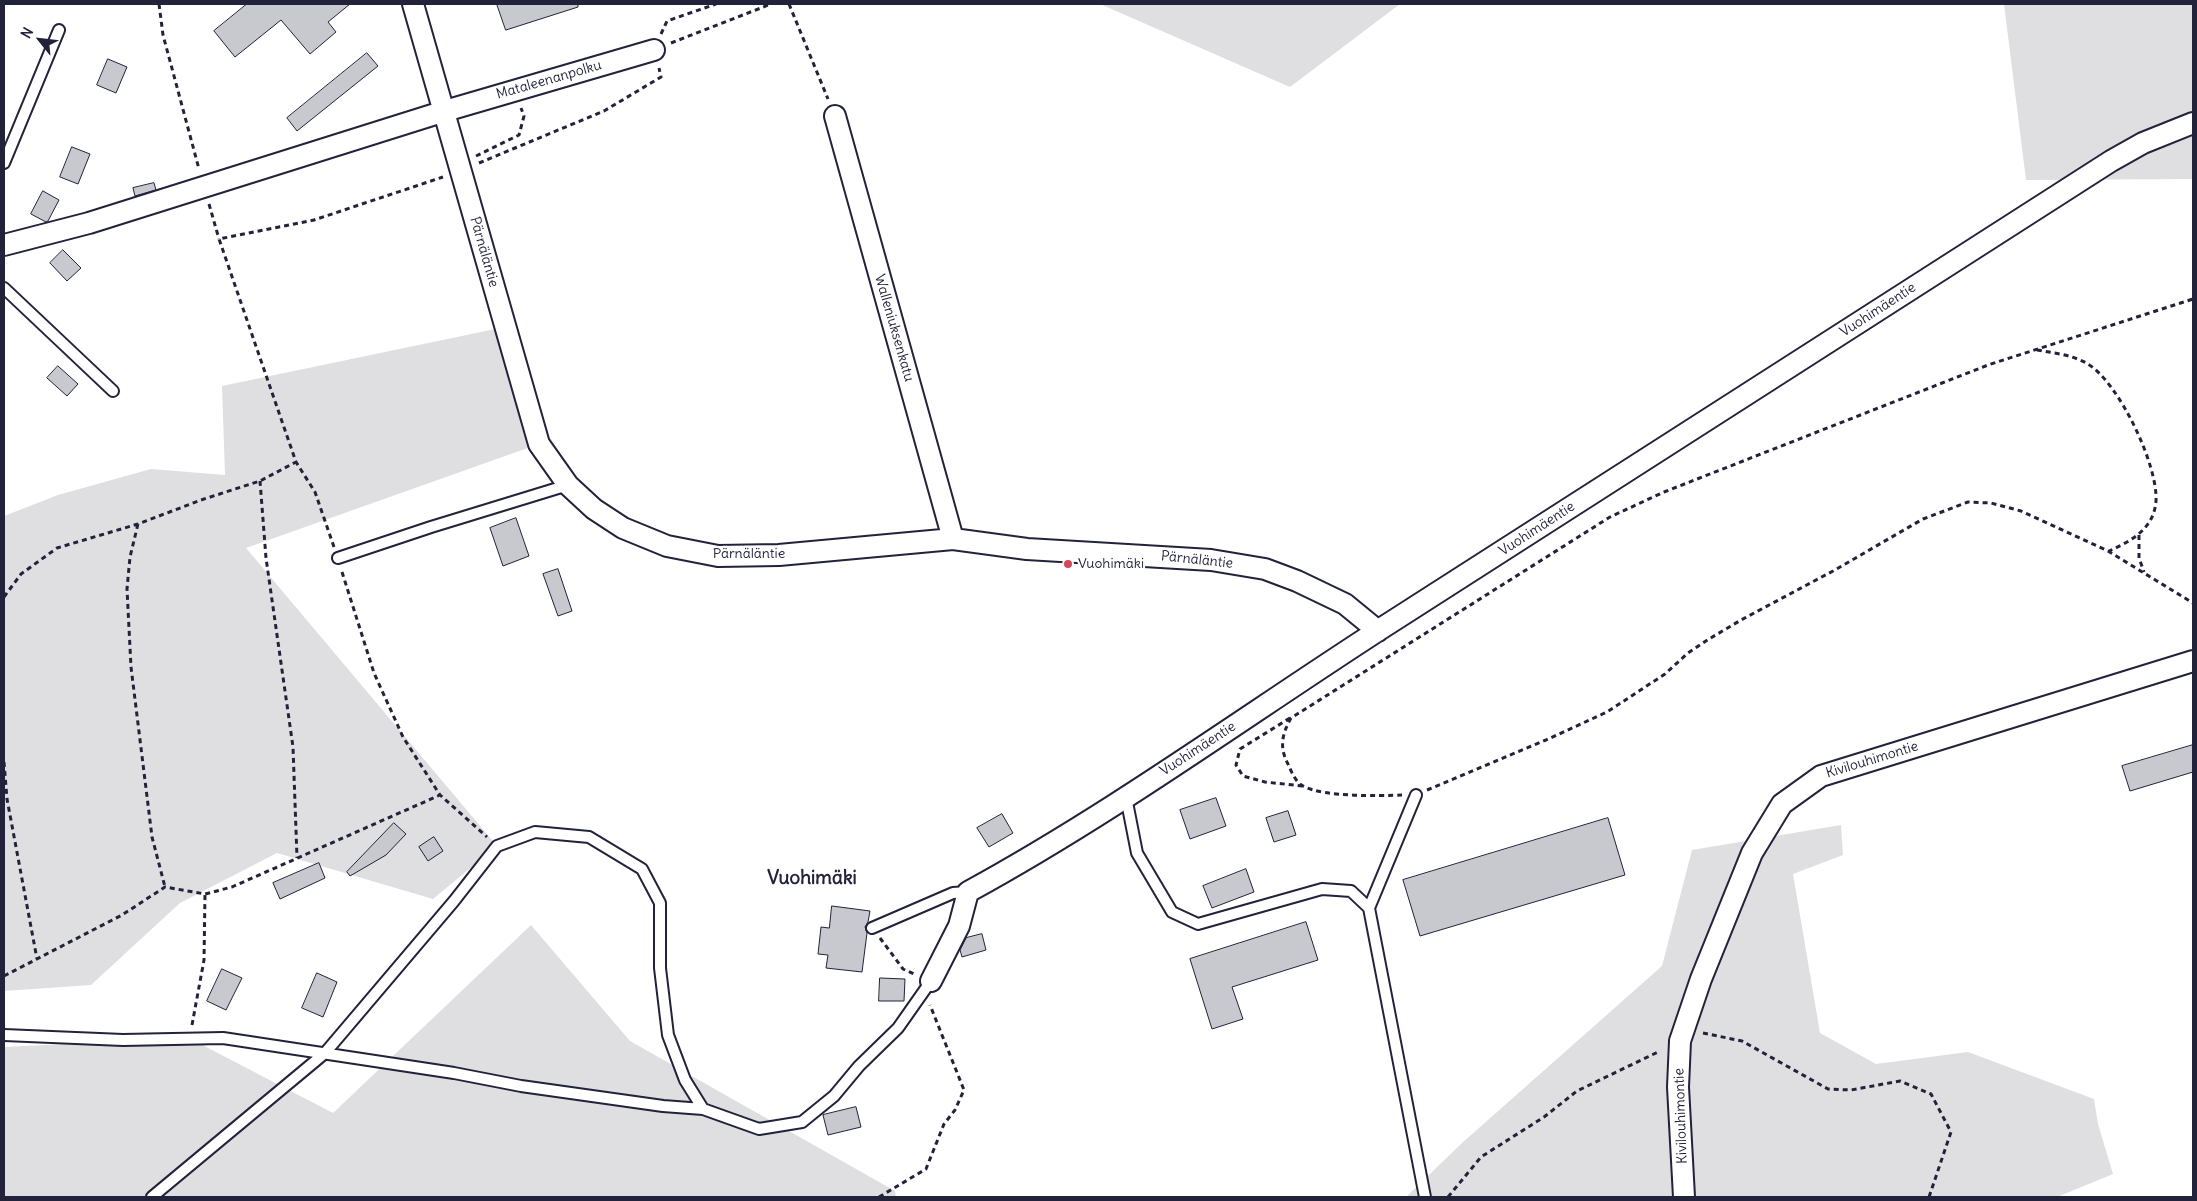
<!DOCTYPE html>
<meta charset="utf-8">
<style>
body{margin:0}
#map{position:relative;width:2197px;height:1201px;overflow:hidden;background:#fff;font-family:Delius,sans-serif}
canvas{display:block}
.frame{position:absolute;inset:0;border:5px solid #22223b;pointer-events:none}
.north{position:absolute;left:15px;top:15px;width:50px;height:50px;-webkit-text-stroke:4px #fff;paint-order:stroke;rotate:299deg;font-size:14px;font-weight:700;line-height:20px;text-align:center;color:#22223b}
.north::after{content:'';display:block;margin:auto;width:18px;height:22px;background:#22223b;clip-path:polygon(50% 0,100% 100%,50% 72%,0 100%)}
</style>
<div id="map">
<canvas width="2197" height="1201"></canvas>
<div class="frame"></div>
<div class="north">N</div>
</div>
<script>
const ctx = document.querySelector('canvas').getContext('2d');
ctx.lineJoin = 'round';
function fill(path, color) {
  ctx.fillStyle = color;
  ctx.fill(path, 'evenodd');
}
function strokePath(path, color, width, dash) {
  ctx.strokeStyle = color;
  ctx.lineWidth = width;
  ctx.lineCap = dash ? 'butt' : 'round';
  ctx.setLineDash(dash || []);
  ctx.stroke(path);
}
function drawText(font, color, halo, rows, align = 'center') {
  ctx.font = font + ' Delius,sans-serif';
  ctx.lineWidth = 4;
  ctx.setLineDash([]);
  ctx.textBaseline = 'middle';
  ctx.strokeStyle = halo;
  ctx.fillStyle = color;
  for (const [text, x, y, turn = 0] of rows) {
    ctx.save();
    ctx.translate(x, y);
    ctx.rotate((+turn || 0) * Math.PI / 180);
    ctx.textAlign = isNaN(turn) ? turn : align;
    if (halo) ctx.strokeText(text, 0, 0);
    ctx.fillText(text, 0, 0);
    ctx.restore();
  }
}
const green = new Path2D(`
 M1100 4H1400L1290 87Z
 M2004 4H2193V179L2026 180Z
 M505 327 539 444 246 548 497 846 433 899 277 853 180 903 91 985 4 991V516L58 495 151 469 225 475 222 386Z
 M1841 825 1843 855 1793 874 1820 1033 1876 1064 1968 1052 2094 1099 2098 1124 2113 1174 2057 1197H1406L1462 1143 1662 966 1692 850Z
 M531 925 630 1041 895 1191 896 1197H4V1047L189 1038 333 1113Z`);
const building = new Path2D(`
 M247 4H350L328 22 336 32 310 54 281 20 235 57 214 31Z
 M497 4H578V7L506 30Z
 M367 53 378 66 297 131 287 118Z
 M108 59 127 67 116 93 97 85Z
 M72 147 90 154 78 184 60 177Z
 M154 183 156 190 135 196 133 188Z
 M43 191 59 200 48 221 46 222 31 214Z
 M63 250 81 268 67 281 50 263Z
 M58 366 78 384 67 396 47 378Z
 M516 518 529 556 503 566 490 528Z
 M558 569 572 611 558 616 543 574Z
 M2193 745V772L2130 791 2122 766Z
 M1216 798 1226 826 1190 839 1180 810Z
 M1288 811 1296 835 1274 842 1266 818Z
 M1002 814 1013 833 989 847 977 828Z
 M1608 818 1625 875 1420 936 1403 880Z
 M394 823 406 834 386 855 350 876 347 872Z
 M434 837 443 851 428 861 419 847Z
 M319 863 325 878 280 899 273 883Z
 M1246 869 1254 892 1212 908 1203 886Z
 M832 906 870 911 868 922 865 927 867 933 862 972 826 968 828 955 818 954 821 927 829 928Z
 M1306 922 1318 960 1232 987 1243 1019 1212 1029 1190 959Z
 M982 934 986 950 962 957 960 950 966 938Z
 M222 969 242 978 226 1010 207 1001Z
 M317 973 337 982 323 1017 302 1008Z
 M880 978 905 979 904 1001H879Z
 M856 1107 861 1127 828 1135 823 1115Z`);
const path = new Path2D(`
 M159 4 163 35 199 169
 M789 4 828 99
 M661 34 667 21 716 4
 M671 43 771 4
 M476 156 519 135 524 116 521 108
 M479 163 604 111 661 77 659 68
 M209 204 219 239
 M2037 350C2054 353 2073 355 2088 364 2119 383 2158 465 2156 501 2154 529 2131 541 2109 551
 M260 481 266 558 293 747 297 858
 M138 524 130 557 127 589 131 667 152 837 165 887
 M2139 535V558L2144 572
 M334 547 315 492 296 462 219 239 314 220 443 177
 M342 572 374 673 403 737 440 795 487 837
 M4 597 21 574 57 548 138 524 201 500 260 481 296 462
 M1290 718 1240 749 1236 765 1243 776 1265 782 1302 786
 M4 762 7 799 37 959
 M1427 790 1546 740 1607 712 1665 674 1688 653 1709 639 1741 620 1833 571 1923 519 1968 502 1991 503 2021 511 2108 551 2193 603
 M1402 795C1378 796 1323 797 1303 786 1296 783 1291 771 1288 764 1279 747 1282 734 1291 718L1610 517 1664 492 1988 365 2193 299
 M880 938 903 969 914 974
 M4 976 122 915 165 887 205 894 232 887 440 795
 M192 1025 204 960 205 894
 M1703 1033 1742 1041 1828 1089 1851 1090 1900 1081 1931 1094 1951 1132 1929 1197
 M879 1197 926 1169 944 1124 955 1110 964 1090 930 1005
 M1448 1197 1481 1157 1544 1117 1577 1091 1660 1051`);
const lane = new Path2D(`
 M4 163 59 30
 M4 288 113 391
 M338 558 431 527 568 485
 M1126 797 1137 853 1172 912 1198 924 1322 889 1351 891 1369 908 1425 1197
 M1369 908 1416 795
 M872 928 953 893 968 892
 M4 1035 123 1040 223 1038 454 1073 521 1086 663 1106 703 1109 759 1129 802 1122 834 1096 859 1066 898 1028 931 981
 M152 1197 325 1053 454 901 497 846 535 832 589 837 642 869 660 903V968L668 1035 685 1080 703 1109`);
const street = new Path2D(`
 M413 4 539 444 568 485 594 509 623 528 667 546 718 556 779 555 953 539 1027 549 1211 560 1265 569 1297 581 1345 604 1378 631
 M835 116 953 539
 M4 245 89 223 445 111 654 50
 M931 981 959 926 968 892C1111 814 1244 717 1382 628 1625 472 1868 317 2111 161L2143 143 2193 123
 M1684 1197 1678 1087 1680 1041 1701 979 1752 853 1782 804 1821 776 2193 661`);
const markers = [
 [1068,564,5,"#d1495b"]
];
const streetNames = [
 ["Mataleenanpolku",549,80,-16],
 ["Pärnäläntie",484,252,74],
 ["Vuohimäentie",1878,310,-33],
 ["Walleniuksenkatu",894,328,74],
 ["Vuohimäentie",1537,529,-33],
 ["Pärnäläntie",749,554],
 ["Pärnäläntie",1197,560,6],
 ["Vuohimäentie",1198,749,-33],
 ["Kivilouhimontie",1872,760,-17],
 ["Kivilouhimontie",1681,1116,-92]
];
const poiNames = [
 ["Vuohimäki",1078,564]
];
const districtNames = [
 ["Vuohimäki",812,879]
];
fill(green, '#dfdfe2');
fill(building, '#c8c8cf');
strokePath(building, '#22223b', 1);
strokePath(lane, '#22223b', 14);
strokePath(street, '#22223b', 24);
strokePath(path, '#22223b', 3, [5, 4]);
strokePath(lane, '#fff', 10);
strokePath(street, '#fff', 20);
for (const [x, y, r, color] of markers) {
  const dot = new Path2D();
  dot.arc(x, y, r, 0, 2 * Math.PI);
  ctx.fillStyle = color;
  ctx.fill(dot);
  strokePath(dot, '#fff', 2);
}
drawText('14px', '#22223b', '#fff', streetNames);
drawText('14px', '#22223b', '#fff', poiNames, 'left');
drawText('bold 19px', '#22223b', '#fff', districtNames);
</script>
